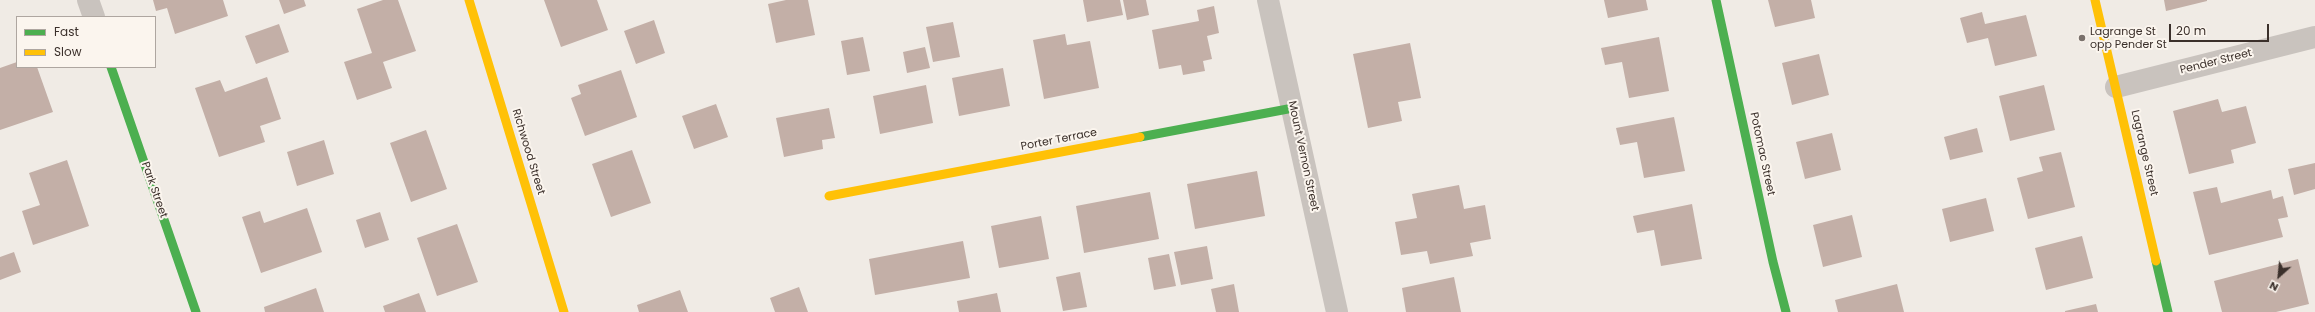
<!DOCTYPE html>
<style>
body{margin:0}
#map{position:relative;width:2315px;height:312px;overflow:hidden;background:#f0ebe5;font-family:Poppins,sans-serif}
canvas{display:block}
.legend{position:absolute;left:16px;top:16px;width:140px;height:52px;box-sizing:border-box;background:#fbf5ee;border:1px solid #aea6a0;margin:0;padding:5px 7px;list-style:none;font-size:12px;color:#3b302b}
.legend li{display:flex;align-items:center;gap:8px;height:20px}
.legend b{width:20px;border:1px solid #aea6a0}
.north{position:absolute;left:2259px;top:256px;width:40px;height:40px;-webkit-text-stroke:3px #fbf5ee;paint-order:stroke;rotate:207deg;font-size:11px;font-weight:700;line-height:16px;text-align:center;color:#3b302b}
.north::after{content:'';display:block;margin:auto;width:14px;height:18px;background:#3b302b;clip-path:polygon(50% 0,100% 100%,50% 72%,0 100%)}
.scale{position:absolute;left:2169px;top:24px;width:100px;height:18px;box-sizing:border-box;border:2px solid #3b302b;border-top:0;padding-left:5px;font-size:12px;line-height:14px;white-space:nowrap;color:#3b302b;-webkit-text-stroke:3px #fbf5ee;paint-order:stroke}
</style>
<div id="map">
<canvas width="2315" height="312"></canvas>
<ul class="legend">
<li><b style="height:5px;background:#4caf50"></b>Fast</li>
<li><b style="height:5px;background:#ffc107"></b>Slow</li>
</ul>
<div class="north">N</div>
<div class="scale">20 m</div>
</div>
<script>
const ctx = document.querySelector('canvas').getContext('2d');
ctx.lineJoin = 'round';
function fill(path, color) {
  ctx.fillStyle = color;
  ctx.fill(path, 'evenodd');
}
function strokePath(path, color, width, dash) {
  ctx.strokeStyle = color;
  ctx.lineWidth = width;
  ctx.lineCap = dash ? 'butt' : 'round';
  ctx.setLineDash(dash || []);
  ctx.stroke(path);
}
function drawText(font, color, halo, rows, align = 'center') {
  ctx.font = font + ' Poppins,sans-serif';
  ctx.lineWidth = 4;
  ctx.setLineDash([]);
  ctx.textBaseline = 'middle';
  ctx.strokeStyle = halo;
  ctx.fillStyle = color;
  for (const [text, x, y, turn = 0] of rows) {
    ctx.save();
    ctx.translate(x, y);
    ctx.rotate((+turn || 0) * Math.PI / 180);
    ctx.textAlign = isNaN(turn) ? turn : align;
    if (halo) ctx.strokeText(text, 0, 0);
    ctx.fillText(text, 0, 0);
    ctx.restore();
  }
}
const building = new Path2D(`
 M153 0H223L228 16 175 34 167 8 156 11Z
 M279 0H304L306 6 284 14Z
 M383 0H398L416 51 383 62 392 88 357 100 344 62 372 53 357 9Z
 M544 0H597L608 30 561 47Z
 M786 0H808L815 35 776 43 768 4Z
 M1083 0H1120L1123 15 1087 22Z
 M1123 0H1146L1149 15 1127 20Z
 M1604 0H1646L1648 10 1608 18Z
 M1768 0H1811L1815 18 1775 27Z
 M2164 0H2207V1L2166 11Z
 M1214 6 1219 33 1207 36 1212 59 1203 61 1205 71 1183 75 1181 65 1159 69 1152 30 1199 21 1197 10Z
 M1982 12 1985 24 2026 15 2037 56 1995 66 1988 38 1967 43 1960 18Z
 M654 20 665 53 636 64 624 31Z
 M953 22 960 57 933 62 926 27Z
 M279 24 289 52 256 64 245 36Z
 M1065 34 1067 45 1090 41 1099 88 1044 99 1033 40Z
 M863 37 870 71 847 75 841 41Z
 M1659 37 1669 91 1629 98 1622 62 1605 65 1601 48Z
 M1410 43 1421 98 1398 102 1402 121 1368 128 1353 54Z
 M925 47 930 68 907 73 903 52Z
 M1819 54 1829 95 1792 105 1782 63Z
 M17 62V67H37L53 112 0 130V68Z
 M1003 68 1010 106 959 116 952 78Z
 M621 70 637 117 585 136 571 98 581 94 578 85Z
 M267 77 281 119 260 126 265 142 219 157 195 88 220 80 225 92Z
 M926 85 933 123 880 134 873 96Z
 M2044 85 2055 130 2010 141 1999 96Z
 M2218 99 2222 112 2246 106 2256 143 2231 150 2234 163 2189 174 2173 111Z
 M716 104 728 137 694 149 682 116Z
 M829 108 835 138 822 140 823 149 784 157 776 118Z
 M1674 117 1685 171 1644 178 1637 142 1620 145 1616 128Z
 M1977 128 1983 152 1950 160 1944 137Z
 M426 130 447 189 411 202 390 143Z
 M1832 133 1841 170 1805 179 1796 142Z
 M324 140 334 174 297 186 287 152Z
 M632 150 651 203 611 217 592 164Z
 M2061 152 2075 207 2028 219 2017 178 2043 171 2039 157Z
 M67 160 89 226 33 245 22 211 40 205 29 173Z
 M2315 163V189L2294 195 2288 169Z
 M1257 171 1265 216 1195 229 1187 184Z
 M1459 185 1464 209 1485 205 1491 239 1470 243 1473 256 1430 264 1427 251 1401 255 1395 222 1417 218 1412 194Z
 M2217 187 2221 203 2271 190 2273 199 2283 196 2288 217 2278 219 2283 237 2209 255 2193 192Z
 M1150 192 1159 239 1084 253 1076 206Z
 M1986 198 1994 231 1950 242 1942 209Z
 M1692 204 1702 259 1661 266 1654 230 1637 233 1633 216Z
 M307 208 322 252 261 273 242 217 260 211 264 223Z
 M380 212 389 240 365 248 356 220Z
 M1852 215 1862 257 1823 267 1813 225Z
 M1041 216 1049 259 999 268 991 226Z
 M457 224 478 282 437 296 417 238Z
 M2082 236 2093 278 2046 290 2035 248Z
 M963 241 970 278 875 295 869 259Z
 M1207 246 1213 279 1181 285 1174 252Z
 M14 252 21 272 0 280V257Z
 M1169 254 1176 286 1154 290 1148 258Z
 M2298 259 2309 304 2276 312H2222L2214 281Z
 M1080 272 1087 307 1063 311 1056 277Z
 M1454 277 1461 312H1406L1402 288Z
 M1234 284 1239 312H1216L1211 289Z
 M1897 284 1904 312H1838L1835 300Z
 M799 287 808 312H775L770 298Z
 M316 288 324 312H265L264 307Z
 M680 290 688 312H639L637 305Z
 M419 293 426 312H385L383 306Z
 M997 293 1001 312H959L957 301Z
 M2096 304 2098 312H2065V311Z`);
const street = new Path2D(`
 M88 0 94 17
 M1268 0 1337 312
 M2116 87 2315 37`);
const fast = new Path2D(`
 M1716 0 1773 262 1786 312
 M111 67 196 312
 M1140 137 1293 108
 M2156 261 2168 312`);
const slow = new Path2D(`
 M469 0 564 312
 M2095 0 2156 261
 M829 196 1140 137`);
const markers = [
 [2082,38,4,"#7a716c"]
];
const poiNames = [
 ["Lagrange St",2090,32],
 ["opp Pender St",2090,45]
];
const streetNames = [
 ["Pender Street",2216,62,-14],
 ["Porter Terrace",1059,140,-11],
 ["Richwood Street",528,152,73],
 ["Lagrange Street",2144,153,77],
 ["Potomac Street",1762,154,78],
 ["Mount Vernon Street",1303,156,78],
 ["Park Street",154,190,71]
];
fill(building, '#c3afa7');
strokePath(street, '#c9c3be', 22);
strokePath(fast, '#4caf50', 9);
strokePath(slow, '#ffc107', 9);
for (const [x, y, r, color] of markers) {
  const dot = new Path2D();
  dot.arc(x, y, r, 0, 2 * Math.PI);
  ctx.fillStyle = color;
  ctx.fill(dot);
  strokePath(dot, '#fbf5ee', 1.5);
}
drawText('11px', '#3b302b', '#fbf5ee', poiNames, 'left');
drawText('11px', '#3b302b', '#fbf5ee', streetNames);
</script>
